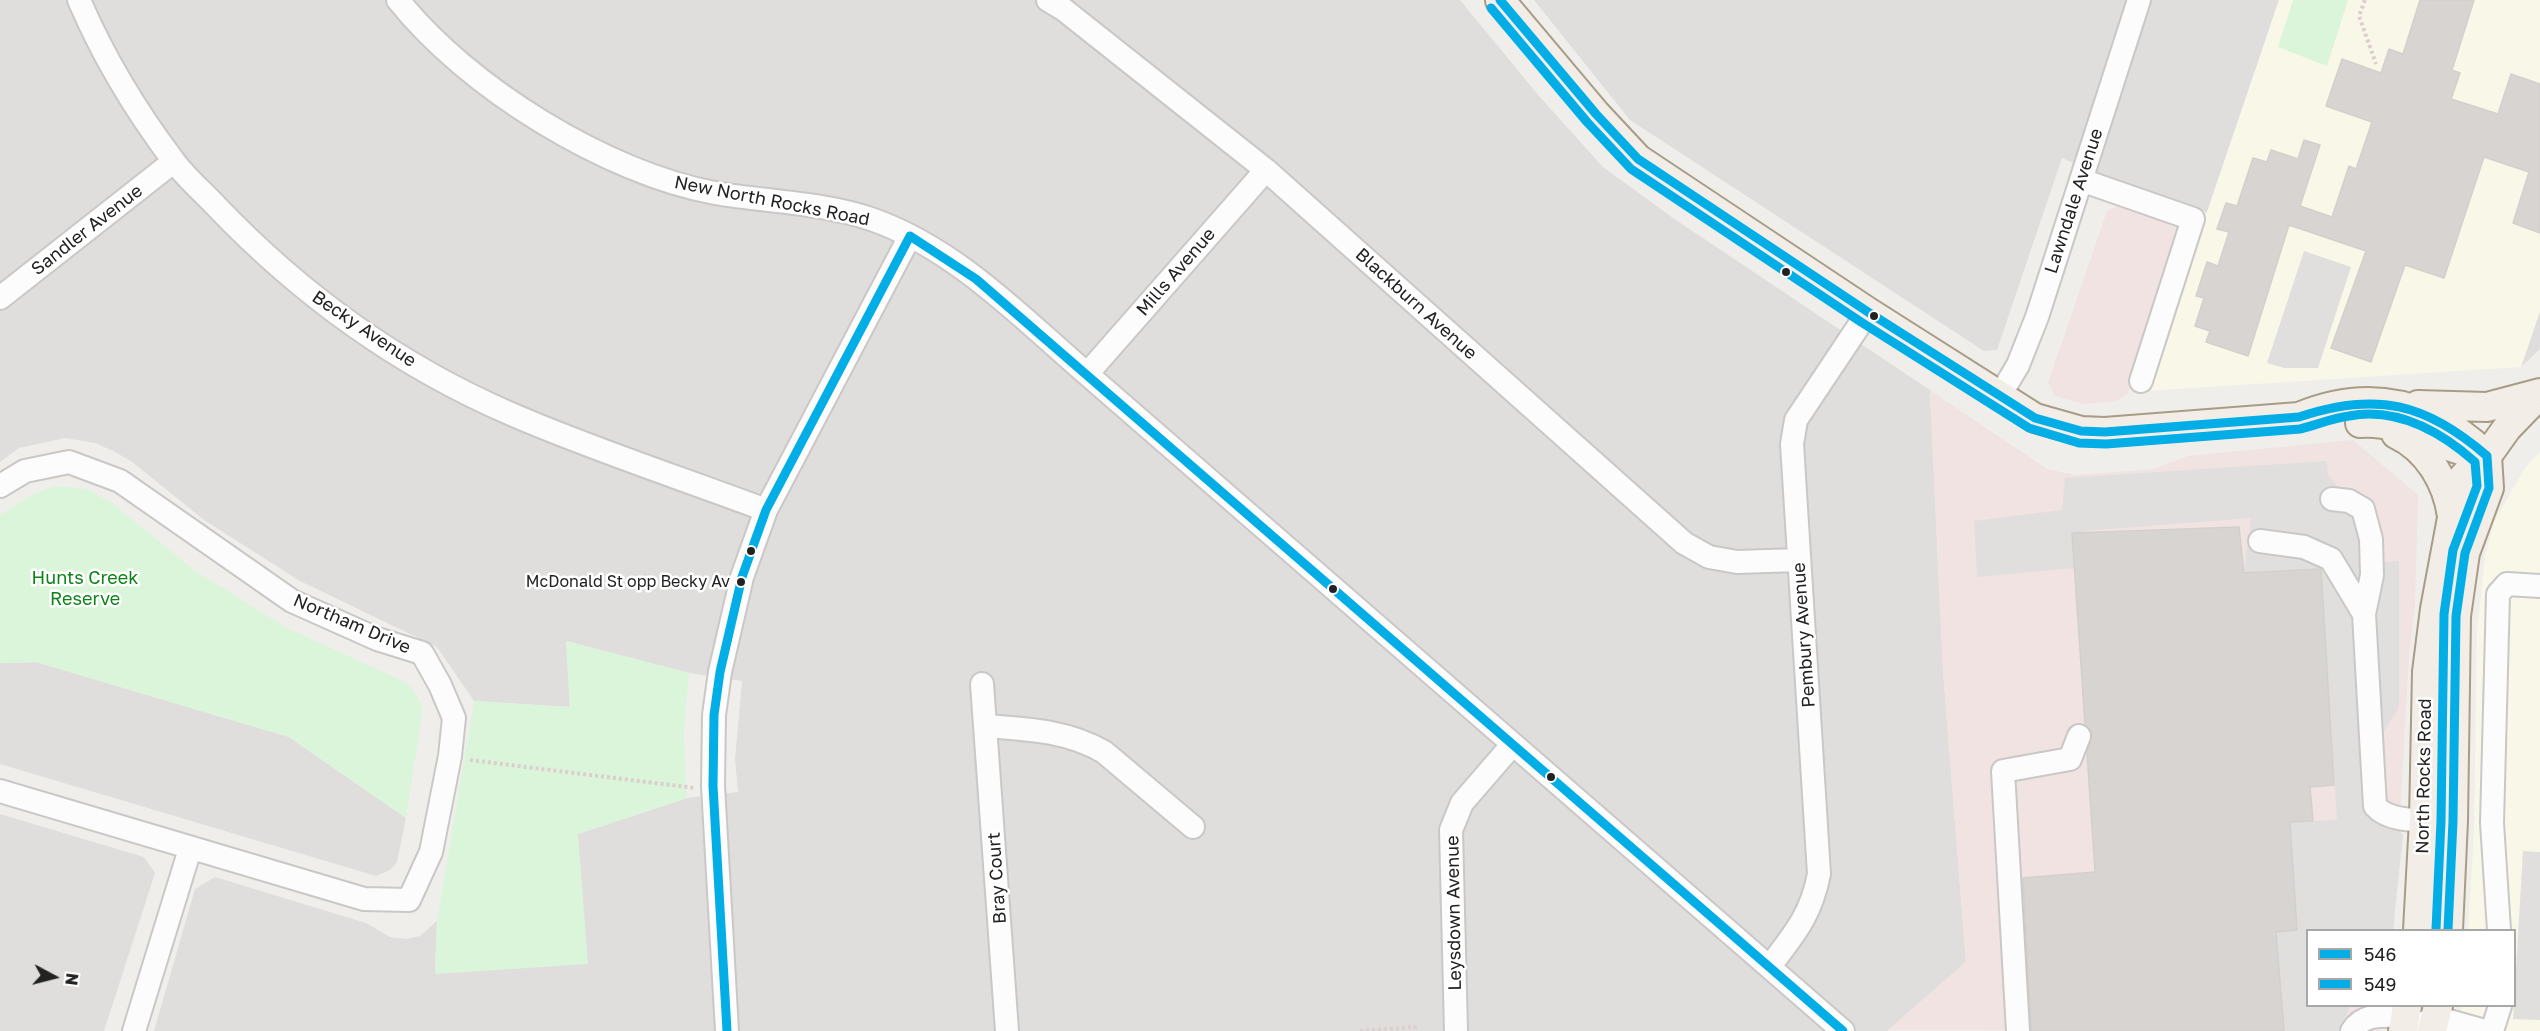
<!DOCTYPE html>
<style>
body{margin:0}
#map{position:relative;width:2540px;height:1031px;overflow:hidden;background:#f0eeeb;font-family:"Golos Text",sans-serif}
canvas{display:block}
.legend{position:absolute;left:2306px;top:929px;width:210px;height:78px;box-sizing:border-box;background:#fff;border:2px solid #a7a7a7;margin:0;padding:8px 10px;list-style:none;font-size:18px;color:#222}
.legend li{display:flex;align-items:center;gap:12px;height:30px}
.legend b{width:30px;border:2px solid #a7a7a7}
.north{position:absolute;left:24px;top:947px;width:60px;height:60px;-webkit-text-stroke:4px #fff;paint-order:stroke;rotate:97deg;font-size:16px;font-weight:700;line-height:24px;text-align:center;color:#222}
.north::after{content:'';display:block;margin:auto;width:21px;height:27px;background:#222;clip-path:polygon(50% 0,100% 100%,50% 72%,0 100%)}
</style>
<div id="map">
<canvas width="2540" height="1031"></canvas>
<ul class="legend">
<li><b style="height:8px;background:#02aee5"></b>546</li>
<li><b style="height:8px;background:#02aee5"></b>549</li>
</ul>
<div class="north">N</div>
</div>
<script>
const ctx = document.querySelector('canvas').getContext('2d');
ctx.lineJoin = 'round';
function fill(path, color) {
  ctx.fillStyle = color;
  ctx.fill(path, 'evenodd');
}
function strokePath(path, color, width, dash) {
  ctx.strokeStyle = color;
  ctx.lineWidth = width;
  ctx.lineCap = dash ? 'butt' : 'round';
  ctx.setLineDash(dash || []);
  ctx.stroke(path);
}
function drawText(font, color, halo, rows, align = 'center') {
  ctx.font = font + ' "Golos Text",sans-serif';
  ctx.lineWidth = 5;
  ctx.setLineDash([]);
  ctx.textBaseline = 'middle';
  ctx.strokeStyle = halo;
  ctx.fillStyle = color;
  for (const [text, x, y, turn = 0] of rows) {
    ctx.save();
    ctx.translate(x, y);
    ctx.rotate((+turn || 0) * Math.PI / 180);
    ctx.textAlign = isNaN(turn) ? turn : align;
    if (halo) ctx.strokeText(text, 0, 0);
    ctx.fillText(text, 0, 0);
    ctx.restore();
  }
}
const residential = new Path2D(`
 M0 0H1460L1539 96 1603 167 1673 218 1930 390 1943 670 1966 962 1887 1031H154L195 889 215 877 366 923 390 937 406 939 420 936 437 921 435 973 578 834 687 798 738 792 735 759 742 681 689 673 566 641 570 707 474 701 437 647 300 581 204 520 131 461 113 451 95 443 65 438 19 448 0 462Z
 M1534 0H2279L2208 213 2112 180 2062 158 1997 350 1984 351 1630 120Z
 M2540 311V349L2521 367Z
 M36 662 289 737 406 818 397 862 390 870 376 876 0 764V663Z
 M0 814 144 857 155 873 104 1031H0Z`);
const commercial = new Path2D(`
 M2122 204 2176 222 2182 235 2128 394 2116 401 2084 404 2055 396 2048 383 2107 211Z
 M1930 390 2047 469 2075 475 2154 469 2188 456 2353 440 2418 495 2415 605 2409 654 2394 930H2308V1006H2385L2379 1031 1888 1030 1966 962 1943 670Z`);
const education = new Path2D(`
 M2279 0H2540V311L2521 367 2146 391Z
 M2540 451V1031H2455L2462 1006H2514V930H2468L2474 831 2477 632 2485 556 2494 522 2523 471Z`);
const park = new Path2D(`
 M2293 0H2348L2327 66 2278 47Z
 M55 486 87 489 112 503 194 570 287 628 403 681 412 688 422 705 421 721 406 818 289 737 36 662 0 663V515L31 495Z
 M566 641 689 673 684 733 687 798 578 834 588 964 435 974 437 921 474 701 570 707Z`);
const parking = new Path2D(`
 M2304 251 2351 267 2318 368H2284L2267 363Z
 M2327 461 2328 475 2347 498 2358 500 2369 563 2399 561V707L2376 744 2387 814 2403 835 2393 930H2308V1006H2350L2340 1031H2284L2276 932 2297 929 2290 822 2337 820 2321 569 2244 573 2251 518 2083 531 2085 567 1977 577 1974 521 2062 510 2065 478Z
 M2523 851 2540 852V1020L2513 1019Z`);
const building = new Path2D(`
 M2420 0H2474L2452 70 2460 73 2451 99 2498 114 2511 74 2540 84V233L2513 223 2529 172 2484 157 2444 278 2405 265 2371 362 2331 348 2366 251 2289 225 2248 356 2206 342 2210 331 2195 326 2204 298 2196 296 2207 262 2218 266 2229 232 2217 229 2226 203 2237 206 2253 158 2267 162 2271 150 2298 159 2304 140 2320 145 2300 206 2332 217 2349 166 2356 169 2372 122 2326 106 2342 59 2381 73 2389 49 2403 54Z
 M2239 527 2244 573 2321 569 2334 785 2310 787 2313 821 2290 822 2297 930 2276 932 2284 1031H2031L2023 878 2095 872 2087 752 2092 735 2085 724 2072 533Z`);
const path = new Path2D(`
 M2365 0 2359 16 2376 64
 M470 760 695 788
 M1360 1031 1415 1027V1031`);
const minor = new Path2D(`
 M79 0C103 56 136 111 173 160 185 177 202 191 216 206 300 294 400 366 511 414 594 450 681 478 766 510
 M398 0C467 87 606 173 715 193 767 202 820 202 871 219 955 248 1021 317 1087 374L1843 1031
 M1048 0 1063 9 1266 170 1684 543 1709 557 1737 562 1799 560
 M2081 180 2193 219 2141 381
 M0 298 173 162
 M1087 374 1266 170
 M1999 397 2018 365 2037 317 2139 0
 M0 486 25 471 69 462 120 481 292 601 377 639 422 653 440 685 454 718 450 756 431 852 409 900 364 899 0 791
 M2332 499 2349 501 2363 509 2371 539 2372 575 2364 614 2375 806C2389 822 2419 820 2439 821
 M2260 541 2304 547 2331 559 2364 614
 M982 684 1007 1031
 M987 726C1028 729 1068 731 1104 752L1193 827
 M2499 930 2492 823 2498 594 2507 584 2540 586
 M1770 966C1795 933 1811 915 1819 874L1792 444 1796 420 1868 312
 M2422 1024 2435 1017 2485 1031
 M134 1031 190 849
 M727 1031 713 786 714 715 720 672 742 577 766 510 910 236
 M1456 1031 1451 830 1462 803 1513 744
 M2018 1031 2003 771 2070 759 2079 736
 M2352 1031C2364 1012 2385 1016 2405 1016
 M2492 1031 2500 1006`);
const major = new Path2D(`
 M1500 0 1596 114 1638 159 1868 312 2035 418 2081 431 2105 432 2299 417C2371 387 2432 403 2487 456L2489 488 2465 553 2456 616 2453 821 2448 930
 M2418 405 2487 407 2540 393
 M2360 423C2406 420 2434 446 2476 454
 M2396 434C2428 449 2447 482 2452 516
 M2418 930 2424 820 2427 672 2435 609 2452 518 2464 476 2487 456 2507 428 2540 394
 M2403 1031 2407 1006
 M2432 1031 2438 1006`);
const bus1 = new Path2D(`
 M1500 0 1596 114 1638 159 1868 312 2035 418 2081 431 2105 432 2299 417C2376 391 2426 403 2487 456L2489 488 2465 553 2456 616 2453 821 2448 930
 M910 236 976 279 1843 1031
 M727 1031 713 786 714 715 720 672 742 577 766 510 910 236`);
const bus2 = new Path2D(`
 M1491 8 1587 122 1631 169 1861 322 2029 428 2079 443 2106 444 2300 429C2317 425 2332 418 2349 416 2397 407 2440 431 2475 462L2477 486 2453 550 2444 614 2441 821 2436 929`);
const markers = [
 [1786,272,5,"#222"],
 [1874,316,5,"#222"],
 [751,551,5,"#222"],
 [741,582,5,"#222"],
 [1333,589,5,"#222"],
 [1551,777,5,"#222"]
];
const busNames = [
 ["McDonald St opp Becky Av",730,582]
];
const streetNames = [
 ["New North Rocks Road",772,201,11],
 ["Lawndale Avenue",2074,201,-72],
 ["Sandler Avenue",87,230,-38],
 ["Mills Avenue",1176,272,-49],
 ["Blackburn Avenue",1416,304,42],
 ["Becky Avenue",364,329,34],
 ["Northam Drive",352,624,23],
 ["Pembury Avenue",1804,635,-94],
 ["North Rocks Road",2424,776,-89],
 ["Bray Court",997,878,-94],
 ["Leysdown Avenue",1454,913,-91]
];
const parkNames = [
 ["Hunts Creek",85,578],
 ["Reserve",85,599]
];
fill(residential, '#dfdedc');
fill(commercial, '#f1e3e1');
fill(education, '#f8f7e8');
fill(park, '#daf5da');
fill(parking, '#e0dfde');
fill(building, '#d7d4d2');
strokePath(building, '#d3d0cc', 1.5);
strokePath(minor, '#c9c8c7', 26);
strokePath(major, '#a79c86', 32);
strokePath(path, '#dccecd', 4, [3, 3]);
strokePath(minor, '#fdfcfc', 22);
strokePath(major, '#f3ede7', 28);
strokePath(bus1, '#02aee5', 9);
strokePath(bus2, '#02aee5', 9);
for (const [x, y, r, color] of markers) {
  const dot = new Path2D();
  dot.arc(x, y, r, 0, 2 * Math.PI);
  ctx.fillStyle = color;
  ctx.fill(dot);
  strokePath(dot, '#fff', 2);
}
drawText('16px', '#222', '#fff', busNames, 'right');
drawText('18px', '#222', '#fff', streetNames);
drawText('18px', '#0c8416', '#fff', parkNames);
</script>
